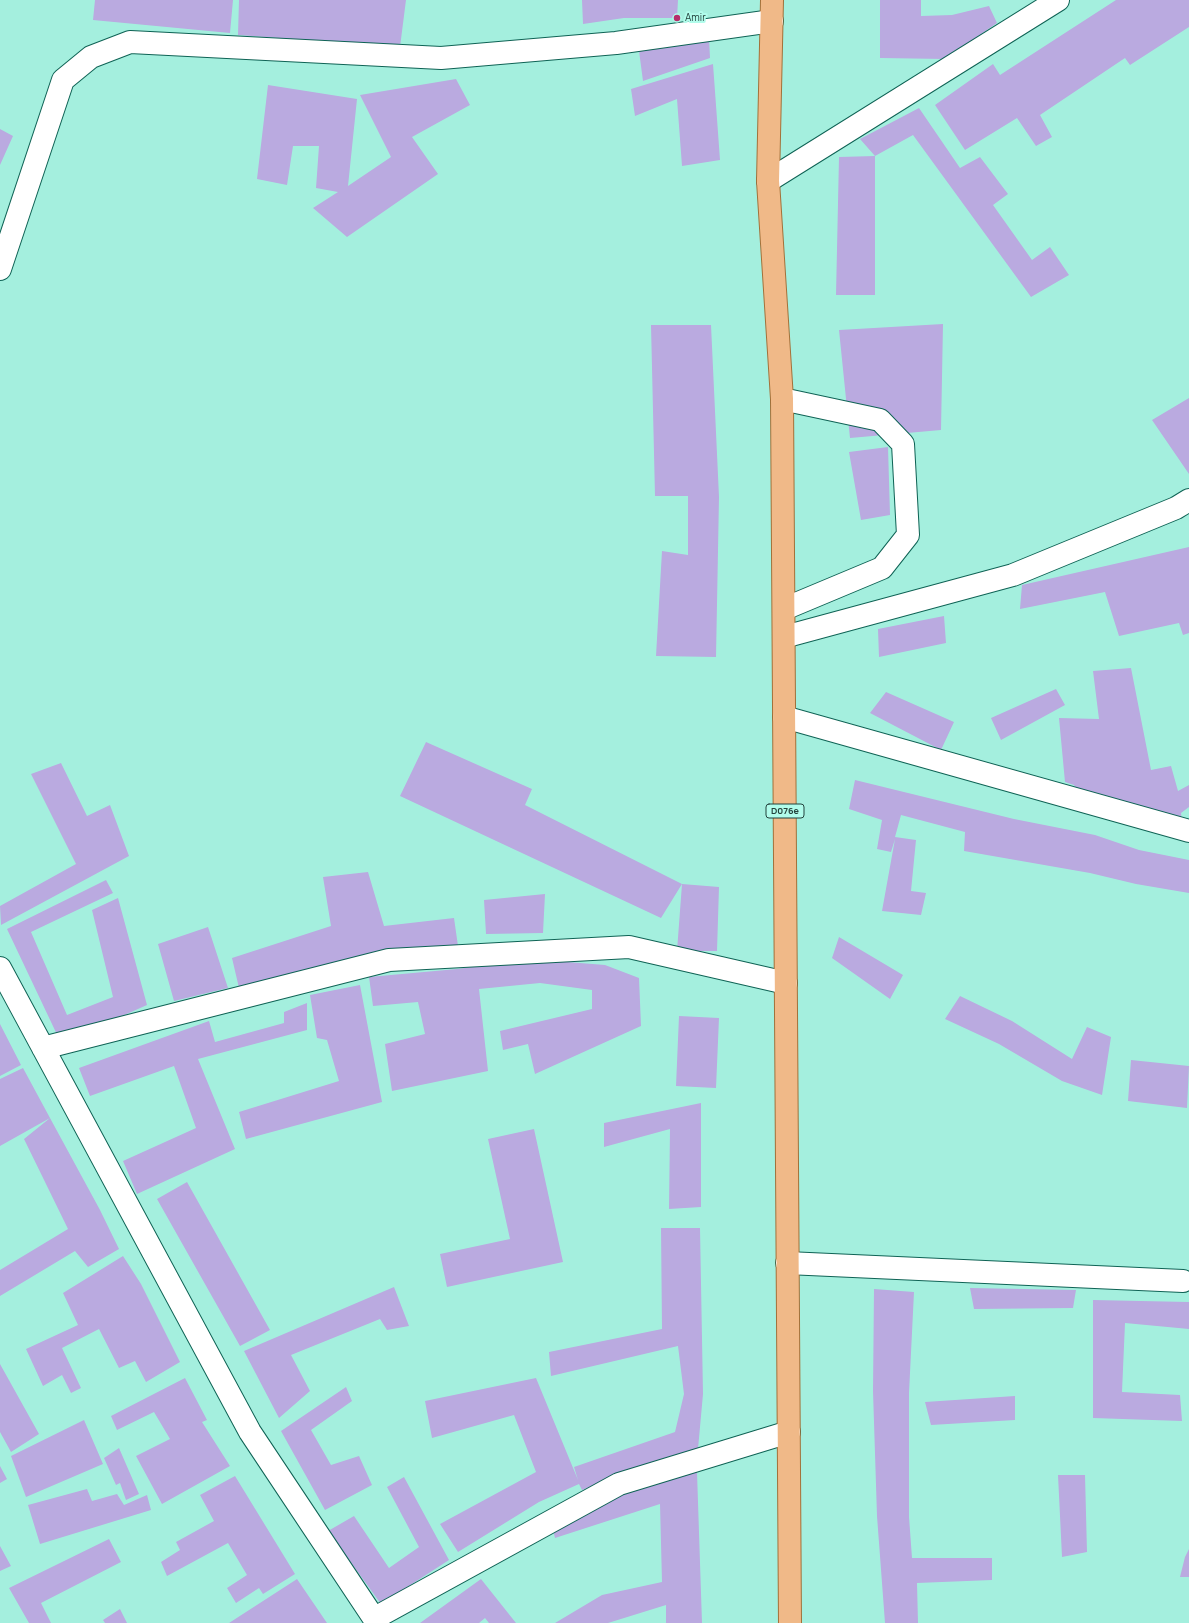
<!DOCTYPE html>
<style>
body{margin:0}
canvas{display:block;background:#a4efde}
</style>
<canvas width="1189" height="1623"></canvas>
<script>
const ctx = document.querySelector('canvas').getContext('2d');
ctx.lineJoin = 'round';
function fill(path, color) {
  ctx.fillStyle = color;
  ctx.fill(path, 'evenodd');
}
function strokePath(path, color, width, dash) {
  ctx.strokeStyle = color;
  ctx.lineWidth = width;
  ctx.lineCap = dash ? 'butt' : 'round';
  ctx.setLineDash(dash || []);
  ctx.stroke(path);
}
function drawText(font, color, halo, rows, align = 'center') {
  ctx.font = font + ' Manrope,sans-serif';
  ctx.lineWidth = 4;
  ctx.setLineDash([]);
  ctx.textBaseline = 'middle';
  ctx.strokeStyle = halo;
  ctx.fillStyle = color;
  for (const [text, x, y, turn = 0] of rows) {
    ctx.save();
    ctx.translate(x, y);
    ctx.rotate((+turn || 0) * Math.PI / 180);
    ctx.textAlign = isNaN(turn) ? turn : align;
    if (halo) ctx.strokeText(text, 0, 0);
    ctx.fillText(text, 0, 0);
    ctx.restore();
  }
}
const building = new Path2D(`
 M95 0H233L230 33 93 20Z
 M239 0H406L400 47 238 35Z
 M582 0H678L677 18H624L583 24Z
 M880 0H921V16L952 15 989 6 997 23 945 59 880 58Z
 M1116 0H1189V27L1130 65 1125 58 1040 115 1052 137 1036 146 1017 118 965 150 935 105 993 64 1000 75Z
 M709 38 710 58 643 81 639 51Z
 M713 64 720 160 682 166 677 99 635 116 631 89Z
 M456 79 470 105 412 137 438 174 347 237 313 208 338 192 316 188 319 146H293L287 185 257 179 268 85 357 99 348 186 391 157 360 95Z
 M919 108 960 168 980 157 1008 194 993 205 1032 260 1050 247 1069 275 1031 297 913 135 875 156 860 139Z
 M0 129 13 136 0 165Z
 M875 156V295H836L839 157Z
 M943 324 941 430 850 438 839 330Z
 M651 325H711L719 497 716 657 656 656 662 551 688 555V496H655Z
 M1189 398V474L1152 420Z
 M888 447 890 515 861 520 849 452Z
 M1189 547V633L1183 635 1179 623 1119 636 1105 592 1020 609 1022 585Z
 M944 616 946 643 879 657 878 629Z
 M1131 668 1151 770 1171 766 1178 791 1189 785V807L1181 813 1182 823 1082 798 1074 785 1065 782 1059 718 1099 719 1093 671Z
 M1056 689 1065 705 1001 740 991 718Z
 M886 692 954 722 941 750 870 713Z
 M426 742 532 789 525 805 682 884 661 918 400 796Z
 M61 763 87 816 110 805 129 856 1 925 0 906 76 864 31 774Z
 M855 780 1014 819 1095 835 1139 850 1189 860V893L1136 884 1090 873 964 851 965 832 901 815 895 837 916 840 911 891 926 893 921 915 882 911 895 839 891 852 877 849 882 820 849 809Z
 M368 872 384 926 454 918 458 946 336 962 239 988 232 958 331 926 323 877Z
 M106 880 113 893 31 932 67 1015 113 997 92 910 118 898 147 1005 61 1043 7 929Z
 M682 884 719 887 717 951H677Z
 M545 894 543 933 486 934 484 900Z
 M208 927 228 988 174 1001 158 944Z
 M839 937 903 975 890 999 832 958Z
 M530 959 605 965 639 978 641 1026 535 1074 528 1044 503 1050 500 1031 592 1009V990L540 983 479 989 488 1071 392 1091 385 1044 425 1034 418 1002 373 1006 369 977 457 969Z
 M360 985 382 1102 246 1139 239 1112 339 1081 327 1040 317 1038 310 995Z
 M960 996 1012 1021 1072 1059 1087 1027 1111 1037 1102 1095 1062 1081 999 1044 945 1019Z
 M307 1003V1030L198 1059 235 1149 137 1194 123 1161 196 1128 174 1066 90 1096 79 1068 209 1021 215 1042 284 1023V1012Z
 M679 1016 719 1018 716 1088 676 1086Z
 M0 1024 21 1065 0 1076Z
 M1131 1060 1189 1066 1187 1108 1128 1101Z
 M23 1068 50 1118 0 1146V1079Z
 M701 1103V1207L669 1209 670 1129 604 1147V1123Z
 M50 1118 100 1210 119 1249 88 1267 75 1251 0 1296V1270L68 1229 24 1139Z
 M534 1129 563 1262 447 1287 440 1254 510 1239 488 1139Z
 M187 1182 270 1330 240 1346 157 1199Z
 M661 1228H700L703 1394 698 1449 643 1467 582 1490 579 1484 539 1502 458 1552 440 1524 536 1472 514 1415 432 1438 425 1401 536 1378 578 1480 574 1467 675 1432 684 1394 678 1346 551 1376 549 1352 662 1329Z
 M123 1256 141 1284 180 1362 146 1382 135 1361 119 1368 99 1329 62 1348 81 1388 71 1393 62 1375 43 1386 26 1349 78 1325 63 1293Z
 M394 1287 409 1326 387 1330 380 1319 291 1355 310 1391 279 1418 244 1351Z
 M970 1288 1076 1290 1073 1308 974 1309Z
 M874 1289 914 1292 909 1393V1517L912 1558H992V1580L917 1583 918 1623H885L877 1516 873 1391Z
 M1093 1300 1189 1302V1329L1125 1323 1122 1392 1180 1395 1182 1421 1093 1418Z
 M0 1364 39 1434 11 1452 0 1432Z
 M185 1378 207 1420 202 1422 230 1466 162 1504 136 1456 170 1439 154 1412 117 1430 111 1416Z
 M346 1387 352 1401 311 1430 331 1465 359 1456 372 1485 325 1510 281 1431Z
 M1015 1396V1420L931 1425 925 1402Z
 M84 1420 103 1464 26 1497 11 1456Z
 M119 1448 139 1494 126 1500 120 1483 116 1485 104 1458Z
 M0 1466 7 1479 0 1483Z
 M657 1472H697L702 1623H666V1605L608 1623H555L602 1595 662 1582 660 1504 555 1538 552 1525Z
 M1058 1475H1085L1087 1552 1062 1557Z
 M235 1476 295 1574 263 1594 259 1588 236 1603 227 1588 247 1575 228 1543 167 1576 161 1562 180 1550 176 1542 214 1521 200 1495Z
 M404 1477 449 1560 381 1604 328 1531 354 1516 389 1568 419 1547 387 1487Z
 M87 1489 92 1501 117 1494 124 1505 147 1495 151 1510 40 1544 28 1505Z
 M109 1539 121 1562 41 1603 51 1623H29L9 1588Z
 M0 1546 11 1566 0 1571Z
 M1189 1549V1577H1180L1185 1557Z
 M297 1579 327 1623H229L294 1581Z
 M481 1579 516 1623H489L485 1618 479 1623H420Z
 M120 1609 127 1623H105L103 1620Z`);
const minor = new Path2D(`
 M768 181 1058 0
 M0 269 63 80 91 57 130 42 441 58 616 43 772 21
 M782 399 880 420 903 444 908 535 882 568 784 609
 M784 637 1013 575 1176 508 1189 500
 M784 717 1189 831
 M0 968 250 1432 377 1623
 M43 1048 389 960 629 947 786 983
 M787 1263 1183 1281
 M375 1618 619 1484 789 1432`);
const primary = new Path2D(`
 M772 0 768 181 782 399 790 1623`);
const markers = [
 [677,18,4,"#b62d6a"]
];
const shields = [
 [785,811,38]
];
const shieldNames = [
 ["D076e",785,811]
];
const poiNames = [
 ["Amir",685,18]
];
fill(building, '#baaae0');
strokePath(minor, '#0f6355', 24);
strokePath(primary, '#a2713a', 24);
strokePath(minor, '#fff', 22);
strokePath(primary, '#f0b988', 22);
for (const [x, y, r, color] of markers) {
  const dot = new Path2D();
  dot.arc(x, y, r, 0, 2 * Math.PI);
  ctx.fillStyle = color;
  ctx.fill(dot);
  strokePath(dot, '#b1fceb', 1.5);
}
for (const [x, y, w] of shields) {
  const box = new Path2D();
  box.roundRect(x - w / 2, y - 7, w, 14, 3);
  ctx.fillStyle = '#b1fceb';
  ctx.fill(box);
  strokePath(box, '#23423c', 1);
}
drawText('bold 9px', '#23423c', null, shieldNames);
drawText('10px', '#23423c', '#b1fceb', poiNames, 'left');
</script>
